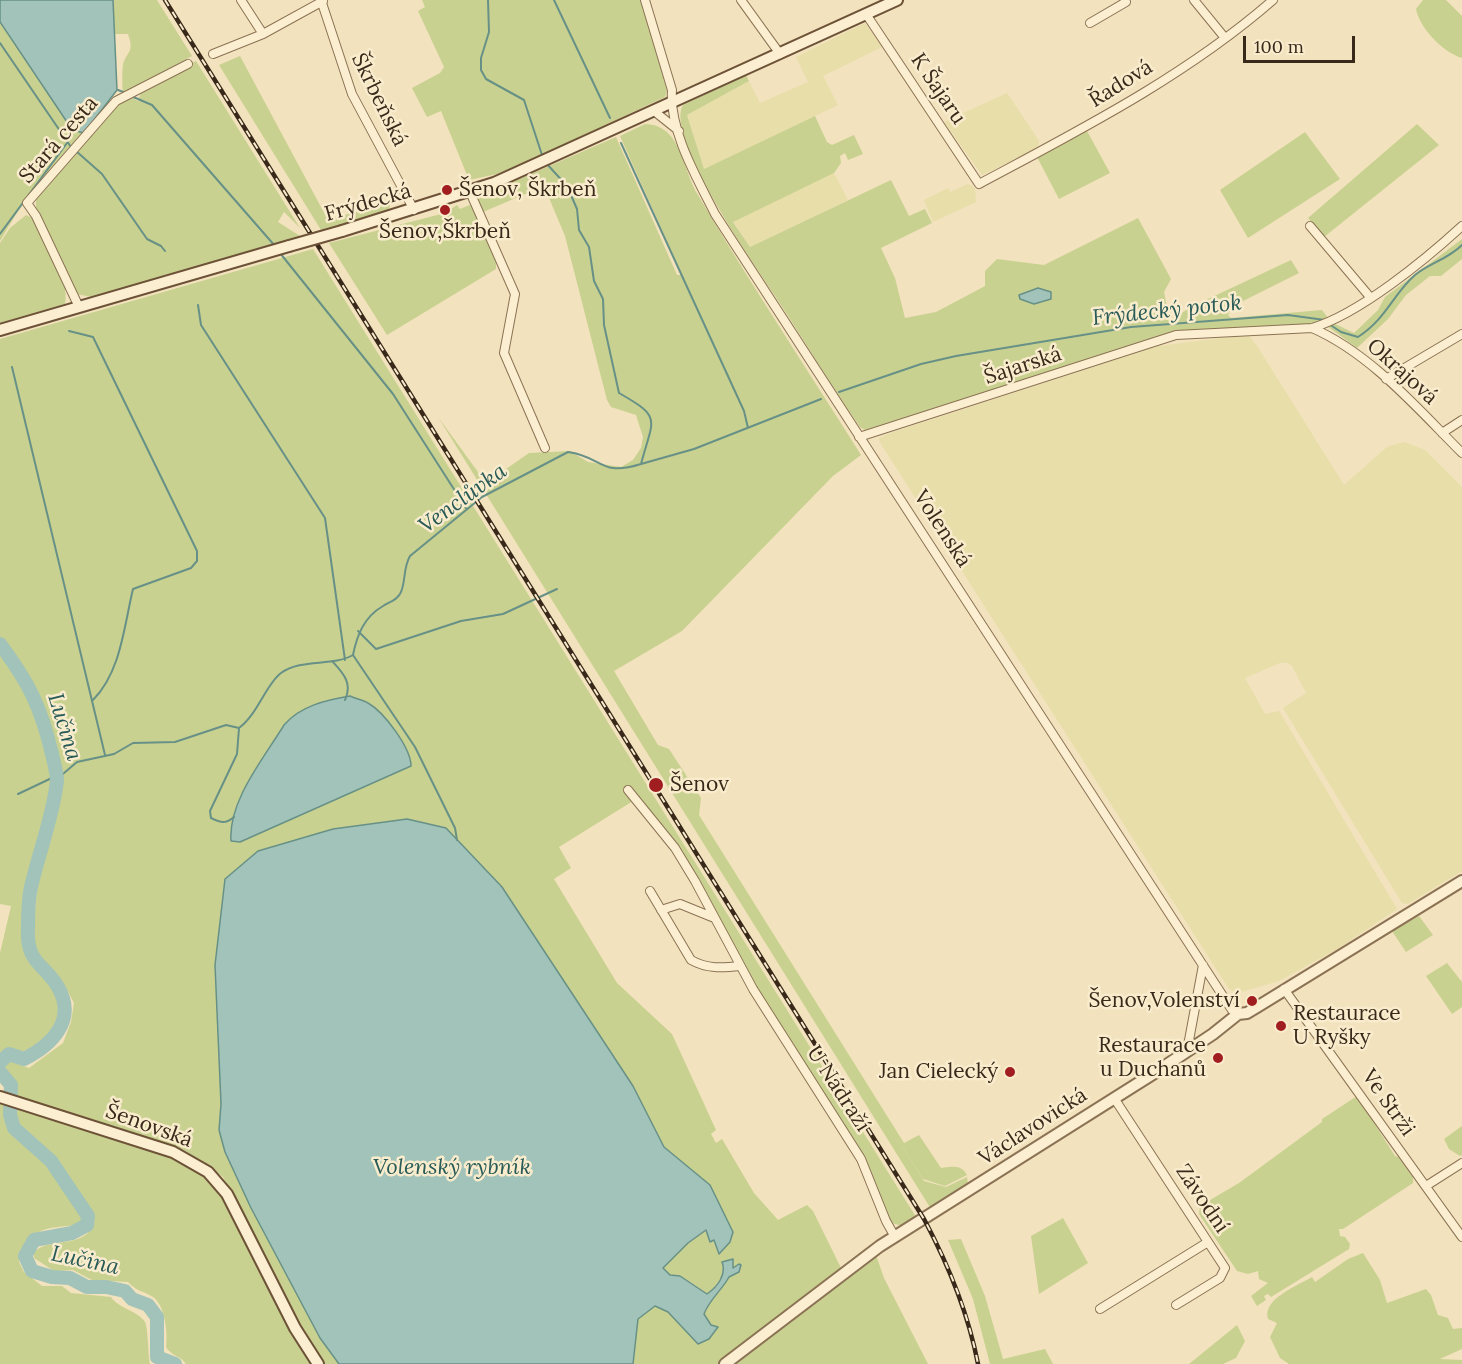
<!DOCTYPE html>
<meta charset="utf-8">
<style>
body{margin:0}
#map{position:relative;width:1462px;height:1364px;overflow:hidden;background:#f2e2bd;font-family:Lora,serif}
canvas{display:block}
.scale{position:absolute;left:1243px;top:36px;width:112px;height:27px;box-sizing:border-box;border:3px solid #39291a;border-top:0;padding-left:8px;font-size:18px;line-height:21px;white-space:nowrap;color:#39291a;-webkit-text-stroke:4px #f9eccd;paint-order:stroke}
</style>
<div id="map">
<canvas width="1462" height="1364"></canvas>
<div class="scale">100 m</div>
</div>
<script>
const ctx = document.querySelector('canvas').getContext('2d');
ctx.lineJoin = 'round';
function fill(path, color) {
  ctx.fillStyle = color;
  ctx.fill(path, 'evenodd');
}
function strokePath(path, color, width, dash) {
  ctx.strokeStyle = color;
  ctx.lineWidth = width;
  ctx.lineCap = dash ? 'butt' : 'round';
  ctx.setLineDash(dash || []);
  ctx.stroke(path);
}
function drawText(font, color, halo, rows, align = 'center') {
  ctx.font = font + ' Lora,serif';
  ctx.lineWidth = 5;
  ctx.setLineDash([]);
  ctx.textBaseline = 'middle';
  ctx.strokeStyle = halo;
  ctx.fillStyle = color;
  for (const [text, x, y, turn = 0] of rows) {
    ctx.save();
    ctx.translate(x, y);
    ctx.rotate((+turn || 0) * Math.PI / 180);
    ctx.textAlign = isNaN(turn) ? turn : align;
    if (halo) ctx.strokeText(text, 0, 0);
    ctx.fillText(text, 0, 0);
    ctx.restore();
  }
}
const farmland = new Path2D(`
 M865 23 882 47 823 76 838 105 704 169 687 115 749 81 760 103 808 82 796 57Z
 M1007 93 1039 141 1038 148 982 175 944 122Z
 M834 173 848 200 750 247 733 221Z
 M968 184 975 188 976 202 933 222 924 200 948 188 950 192Z
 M1246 335 1250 337 1257 346 1344 485 1387 447 1404 442 1425 450 1462 487V871L1408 904 1402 903 1283 708 1306 693 1292 666 1288 663H1280L1245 678 1265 714 1279 711 1397 909 1339 948 1279 981 1237 993 1229 989 879 441V438L893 432 1158 346Z`);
const green = new Path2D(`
 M113 0H157L192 56 123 94C122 87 122 71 123 65 126 51 135 54 128 34H114Z
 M422 0H642L667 91 665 97 539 156 497 174 469 180 441 111 427 117 412 88 440 73 444 67 418 11 425 7Z
 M1423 0H1446L1462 16V58C1443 52 1420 29 1416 9Z
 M0 22 76 131 84 133 22 204 0 241Z
 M240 56 328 220 391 201 389 210 321 230 219 65Z
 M196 61 300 228 284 212 278 222 300 236 92 297 76 294 36 208V197L121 101 131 97 138 101 142 90Z
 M746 75 749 81 687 115 704 169 815 116 827 142 832 145 854 135 863 154 848 160 845 153 840 156 841 163 834 173 733 222 750 247 891 180 909 216 925 209 932 223 881 248 895 278 905 318 936 312 985 286V271L997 259 1044 265 1138 218 1171 279 1164 292 1169 317 1174 318 1191 307 1291 260 1299 273 1233 306 1228 315 1231 318 1322 310 1328 318 1311 325 1175 333 865 430 860 427C830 384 804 340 775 296 755 265 664 137 683 105Z
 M645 124C682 125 682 169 698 195 750 283 807 369 861 455L833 476 682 631 614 671 658 745 669 749 701 798 699 815 904 1143 919 1135 941 1168C951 1167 961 1164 967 1175L945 1186 923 1179 882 1114 924 1181 946 1187 967 1177 968 1185 931 1209 438 417 486 483 529 453 570 451 588 462 621 467 633 460 641 448 643 437 636 415 611 407 607 400 565 236 544 186 483 212 478 201 480 196 616 137 677 275H682L620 136Z
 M1417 124 1439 145 1324 237 1308 218Z
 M1087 131 1110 173 1059 199 1037 157Z
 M1305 132 1340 179 1248 238 1220 190Z
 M472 204 496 262V269L387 335 329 243 445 213 457 205 460 209Z
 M26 215 34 219C45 243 70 277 65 304L0 323V243L10 228Z
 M1462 239V259L1441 276H1430L1406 295 1388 319 1357 348 1327 326 1331 322 1354 333 1378 310 1385 297Z
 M313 249 916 1217 902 1226 892 1223 885 1212 867 1163 775 1016 758 993 689 865 633 801 559 847 571 868 554 879 617 983 672 1034 716 1130 711 1134 716 1143 722 1139 754 1193 778 1220 807 1205 813 1211 842 1270 718 1364H633L638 1319 655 1306 668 1312 698 1344 709 1339 717 1327 711 1325 704 1313C710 1299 723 1291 729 1276L739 1272 731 1265 732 1259C723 1271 720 1285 707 1294 695 1285 685 1276 670 1275L663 1268 688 1243 706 1230 711 1241 714 1239 720 1253 723 1249 718 1204 710 1185 664 1147 633 1086 502 887 446 828 221 1104 219 1130 225 1152 320 1338 339 1364H323L288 1308 223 1177 184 1150 15 1096V1082L1 1067 10 1061 29 1068 63 1043 71 1022 74 1003 62 981 35 950 33 932 37 891 27 889C26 909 20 930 26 949 31 964 45 974 54 987 65 1004 59 1030 43 1041 31 1049 24 1054 9 1050L0 1057V953L11 906 0 904V339ZM283 725 282 822 240 842 244 792Z
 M1419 916 1433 935 1406 952 1392 931Z
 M1447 963 1462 982V1007L1452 1014 1426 976Z
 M1357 1096 1395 1156 1399 1157 1413 1177V1183L1343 1229H1339L1340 1236 1345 1237 1350 1244 1349 1249 1271 1297 1268 1294 1264 1296 1266 1300 1257 1306 1251 1296 1268 1283 1259 1279 1258 1271 1248 1274 1237 1271 1199 1214 1200 1206 1239 1183 1322 1122V1119Z
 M0 1102 185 1162 220 1190 282 1315 314 1364H186C181 1356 171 1356 166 1347 168 1334 165 1305 153 1297 142 1290 139 1293 128 1282L92 1280 73 1270 54 1271 34 1258V1252C49 1238 74 1247 89 1232 107 1214 50 1156 36 1143 30 1138 19 1133 15 1126 13 1123 13 1120 12 1117L9 1116 13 1130 43 1155 79 1210 82 1219 78 1225C47 1228 26 1227 19 1262L24 1272 42 1286H62L71 1293 111 1297C119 1309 137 1310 145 1322 148 1327 148 1355 150 1364H0Z
 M1462 1126V1155L1460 1156 1449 1149 1444 1139Z
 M1063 1218 1088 1263 1039 1294 1031 1236Z
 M961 1239 985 1296 1003 1359 1045 1349 1053 1364H990L973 1299 948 1240Z
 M1363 1253 1380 1280 1387 1303 1426 1289 1431 1295 1438 1315 1448 1318 1453 1329 1462 1328V1349L1440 1359 1462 1360V1364H1289L1280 1358 1270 1337 1277 1323 1268 1319C1262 1299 1297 1286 1312 1277L1315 1282 1348 1259Z
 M876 1255 884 1278 928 1364H733Z
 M1237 1325 1245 1341 1236 1358 1223 1364H1189Z`);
const water = new Path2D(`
 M0 0H113L117 90 84 133 76 131 67 122 0 22Z
 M1038 288 1051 292V299L1034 304 1020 299 1019 295Z
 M350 696C356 699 363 700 368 703 384 712 411 748 411 766L240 842 231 841C228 801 264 758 284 725 300 706 326 700 350 696Z
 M407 819 446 828 502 887 633 1086 664 1147 710 1185 733 1232 730 1242 719 1254 714 1240 710 1242 706 1230 688 1243 663 1268 670 1275 680 1276 707 1294C717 1287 727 1275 722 1262L733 1259V1268L739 1264 741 1265 739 1272 729 1277C722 1290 709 1300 704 1314L711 1325 718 1327 709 1339 698 1344 668 1312 655 1306 638 1319 633 1364H339L320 1338 251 1208 225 1152 219 1130 221 1104 215 965 225 879 258 851 333 829Z`);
const stream = new Path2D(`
 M488 0 489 32 481 58V70L486 79 524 100 543 158
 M554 0 610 118
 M0 43 71 147
 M118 90 126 93
 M131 96 152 105 275 246
 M621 143 744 411 748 428
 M76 151 102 174 147 239 161 246 165 251
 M0 234 67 143
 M280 253 393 394 466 508
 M198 305 201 325 325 518 345 660
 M1329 324 1341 332 1358 337C1387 318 1393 294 1415 275 1430 263 1448 259 1462 245
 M69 331 93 337 197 551V561L191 568 133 589C124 626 121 672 93 700
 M12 367 105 755
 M839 392 921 364 956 356 1131 327 1288 315 1325 320
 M641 464 694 449 821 399
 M358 631 376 649 461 621 503 614 557 589
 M353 655 415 747 455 828 457 840
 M332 661C343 673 353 683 345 700
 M57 779 77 762 114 754 133 743 175 742 226 725 239 728C258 714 266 684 281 673 302 658 332 667 353 655 357 635 364 617 383 606 389 602 398 600 401 592 406 580 403 568 410 556L482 497 568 452C604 457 599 477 641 464 653 418 663 418 619 393L604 325 603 299 594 281 589 247 579 230 577 209 567 186 546 163
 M18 794 56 776
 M234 817C226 824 221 823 211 818L210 811 237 754 239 728`);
const river = new Path2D(`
 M0 644C29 683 41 707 52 754 54 763 57 773 57 781 53 816 40 849 32 883 28 897 28 914 28 928 26 964 44 963 58 987 77 1020 52 1045 24 1059L9 1054 0 1062
 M0 1072 11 1085 10 1115 14 1128 51 1161 88 1216 87 1225 72 1233 34 1240 25 1256 32 1271 52 1277 70 1278 87 1287H106L125 1291 132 1299 148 1305 157 1317V1357L175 1364`);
const minor = new Path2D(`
 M321 0 352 94 414 210
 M645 0 672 90C669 131 697 178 715 214L1232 1010 1238 1014
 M741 0 780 54
 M1194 0 1225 38
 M866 14 979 184C1080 130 1186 76 1273 0
 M1090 23 1126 2 1125 0
 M263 34 323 1
 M213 54 263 34 241 0
 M654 111 679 131
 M470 192 515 294 504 353 545 448
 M1310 226 1370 297
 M79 307 36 216 27 203 116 101 188 64
 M1312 328C1370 353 1417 408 1462 453
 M1386 379 1462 334
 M1442 433 1462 420
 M859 437 1176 335 1312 328C1359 314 1425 260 1462 226
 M628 790 675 848 695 881 753 989 861 1159 886 1221 895 1237
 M650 891 691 960C707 969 722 968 740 966
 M661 910 680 904 712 917
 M1284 989 1462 1237
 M1187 1051 1203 965
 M1114 1098 1225 1268 1220 1278 1176 1305
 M1426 1186 1462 1163
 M1100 1309 1208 1242`);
const tertiary = new Path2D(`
 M725 1364 880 1246 1156 1072 1213 1034 1238 1014 1247 1013 1257 1007 1462 881`);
const secondary = new Path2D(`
 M342 231 494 183 897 0
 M0 330 289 246
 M0 1097 173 1152 208 1172 227 1194 295 1328 318 1364`);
const rail = new Path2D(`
 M165 0 924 1219C949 1266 968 1312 978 1364`);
const secondaryBridge = new Path2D(`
 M289 246 342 231`);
const markers = [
 [447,190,6,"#a01e1f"],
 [445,210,6,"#a01e1f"],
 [656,785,8,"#a01e1f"],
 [1252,1001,6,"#a01e1f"],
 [1281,1026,6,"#a01e1f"],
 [1218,1058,6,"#a01e1f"],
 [1010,1072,6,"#a01e1f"]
];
const streetNames = [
 ["Řadová",1121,84,-32],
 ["K Šajaru",938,89,56],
 ["Škrbeňská",379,100,64],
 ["Stará cesta",59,140,-49],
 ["Frýdecká",368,203,-16],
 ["Šajarská",1023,366,-18],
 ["Okrajová",1402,372,42],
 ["Volenská",942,529,57],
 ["U Nádraží",838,1089,57],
 ["Ve Strži",1388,1103,55],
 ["Šenovská",149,1126,20],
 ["Václavovická",1033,1127,-33],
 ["Závodní",1202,1199,56]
];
const poiNames = [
 ["Šenov, Škrbeň",459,190],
 ["Šenov,Škrbeň",445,232,"center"],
 ["Šenov",670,785],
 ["Šenov,Volenství",1240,1001,"right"],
 ["Restaurace",1293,1014],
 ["U Ryšky",1293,1038],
 ["Restaurace",1206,1046,"right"],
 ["u Duchanů",1206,1070,"right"],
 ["Jan Cielecký",998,1072,"right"]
];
const waterNames = [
 ["Frýdecký potok",1167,311,-6],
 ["Venclůvka",463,499,-36],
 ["Lučina",64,727,73],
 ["Volenský rybník",452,1168],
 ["Lučina",85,1261,12]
];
fill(farmland, '#e8dea9');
fill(green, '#c9d190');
fill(water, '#a1c3b9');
strokePath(water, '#679187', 1.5);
strokePath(stream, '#679187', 2);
strokePath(river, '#a1c3b9', 14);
strokePath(minor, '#8b7254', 10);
strokePath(tertiary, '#8b7254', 14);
strokePath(secondary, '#6d5238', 14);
strokePath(minor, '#fcefd1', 8);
strokePath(tertiary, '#fcefd1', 10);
strokePath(secondary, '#fcefd1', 10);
strokePath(rail, '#39291a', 4.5);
strokePath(rail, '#f9eccd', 2, [7]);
strokePath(secondaryBridge, '#6d5238', 14, []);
strokePath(secondaryBridge, '#fcefd1', 10);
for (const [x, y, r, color] of markers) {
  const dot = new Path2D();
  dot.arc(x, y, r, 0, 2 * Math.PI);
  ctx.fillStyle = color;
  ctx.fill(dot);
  strokePath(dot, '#f9eccd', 2);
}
drawText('21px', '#39291a', '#f9eccd', streetNames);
drawText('21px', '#39291a', '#f9eccd', poiNames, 'left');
drawText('italic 22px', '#285a57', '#f9eccd', waterNames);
</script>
